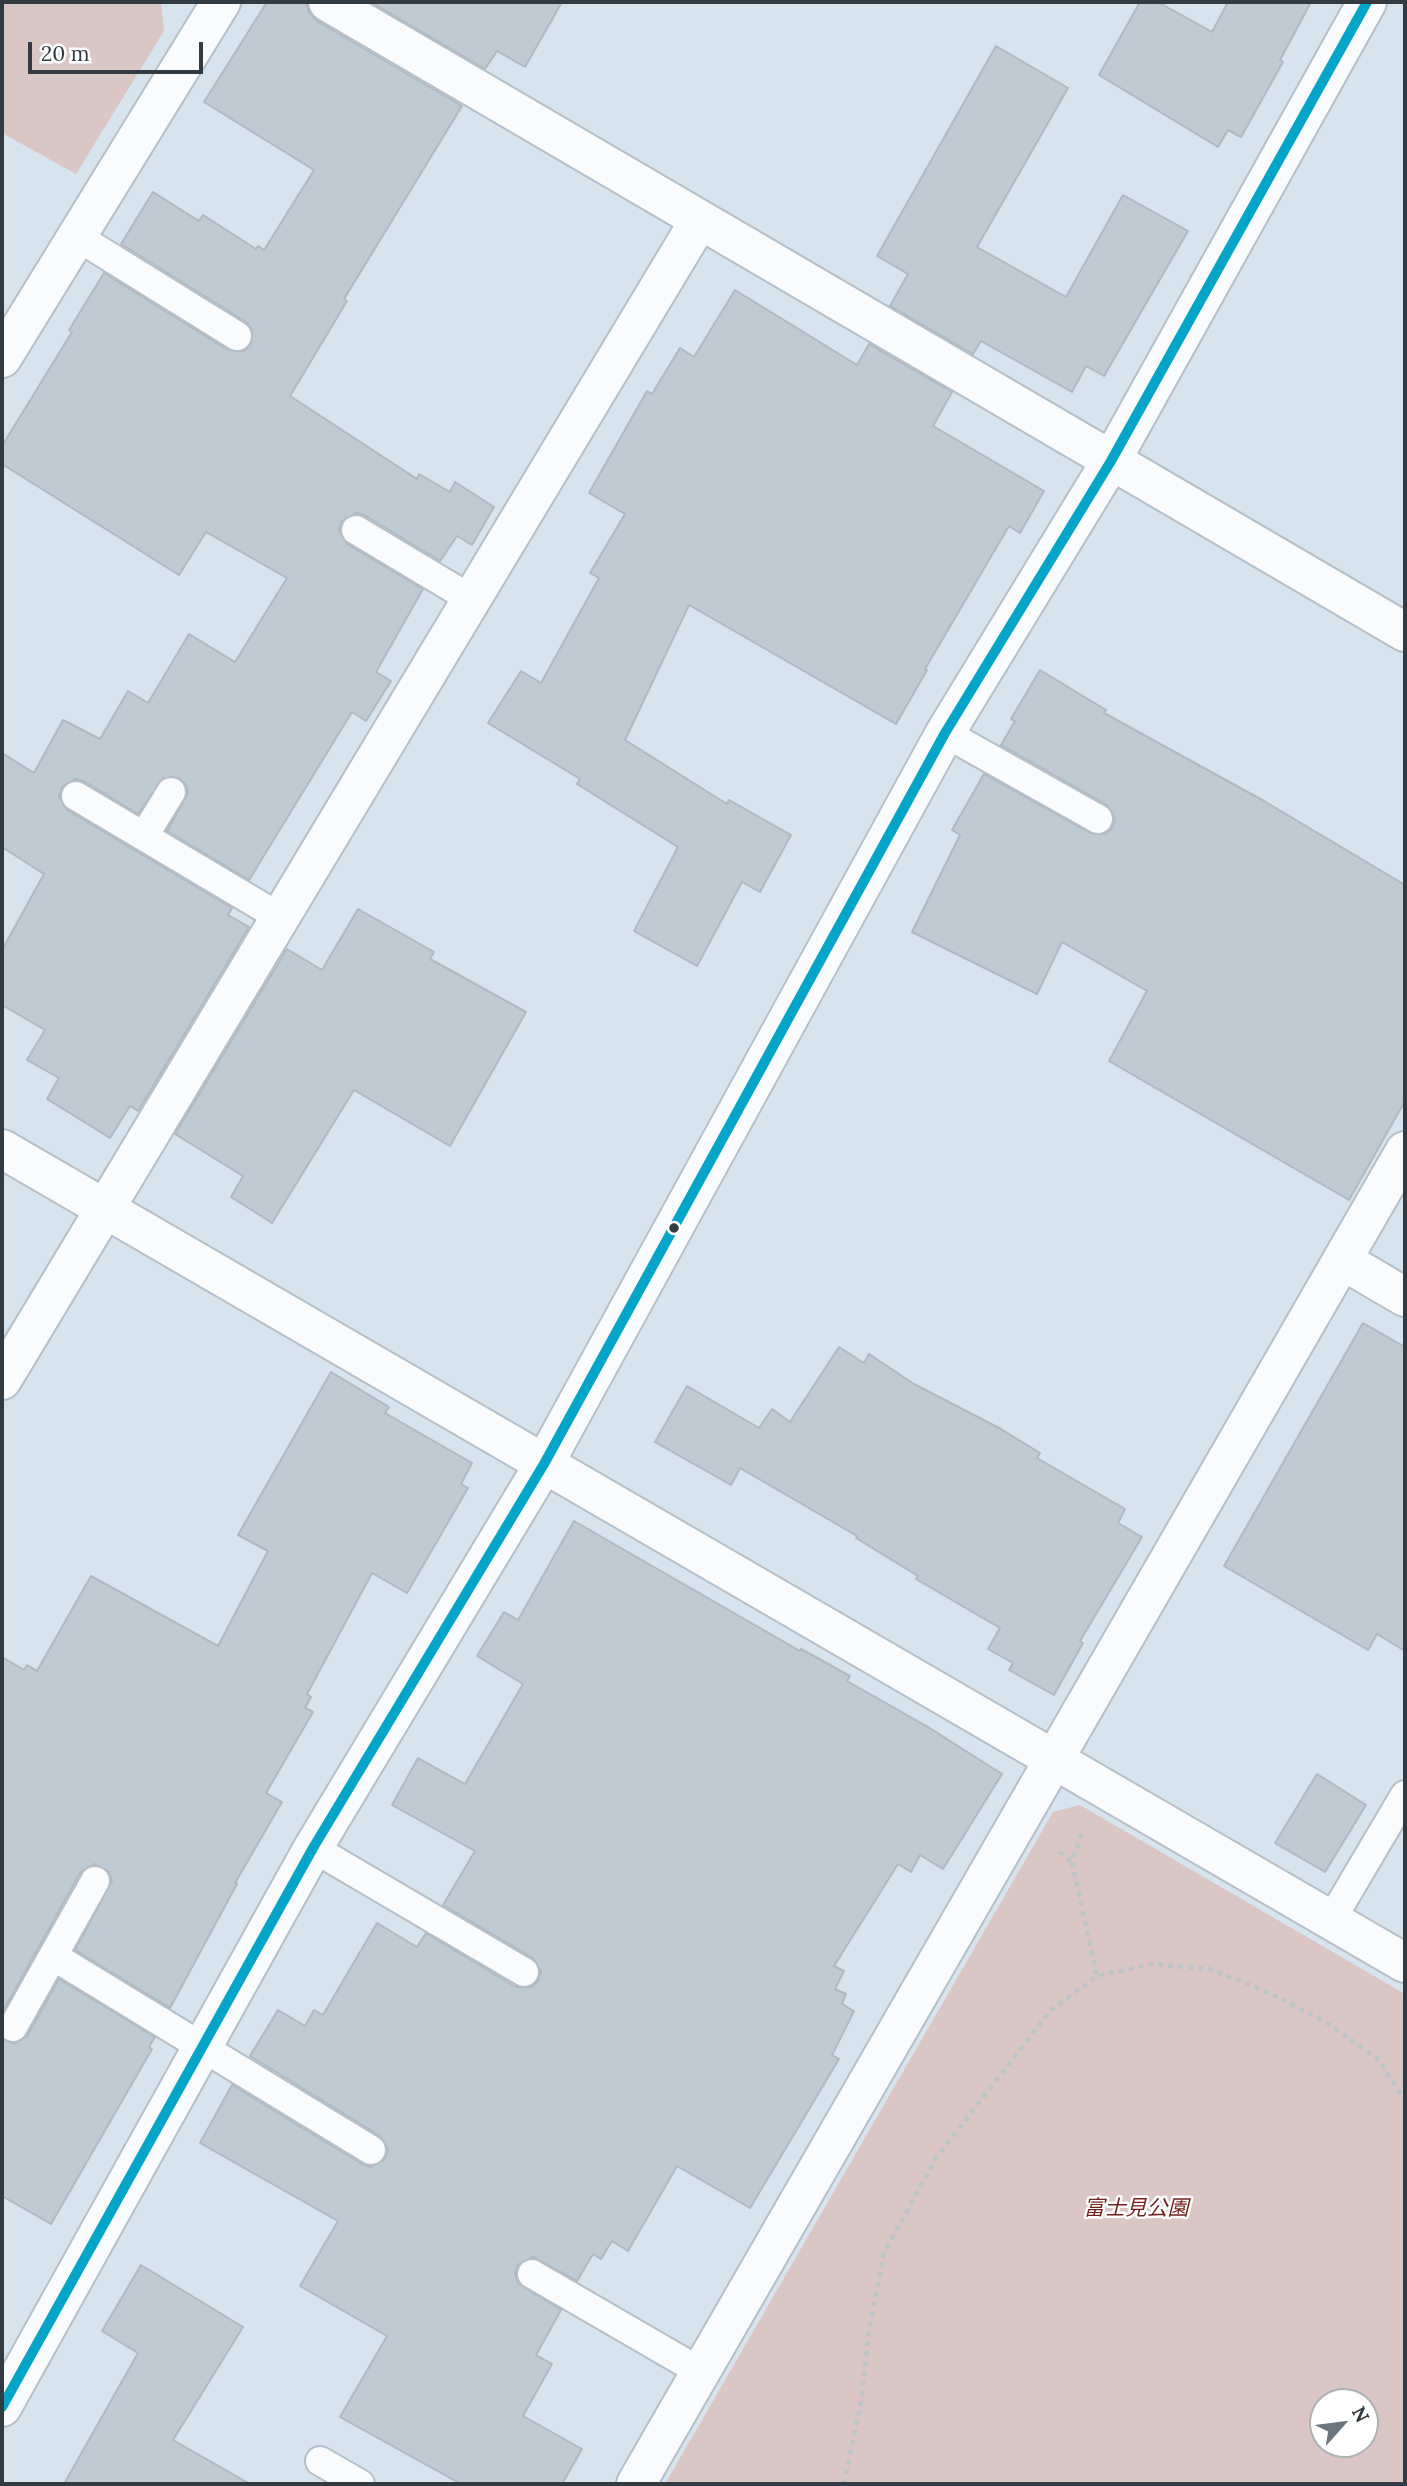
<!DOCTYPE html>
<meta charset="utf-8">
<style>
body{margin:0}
#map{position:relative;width:1407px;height:2486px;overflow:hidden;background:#d7e3ed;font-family:Lora,serif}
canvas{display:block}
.frame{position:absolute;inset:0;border:4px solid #323b42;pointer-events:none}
.north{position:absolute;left:1309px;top:2388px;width:70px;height:70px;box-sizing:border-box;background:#fff;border:2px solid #adb1b3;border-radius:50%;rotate:62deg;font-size:19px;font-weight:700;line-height:28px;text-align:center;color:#323b42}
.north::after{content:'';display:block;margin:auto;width:24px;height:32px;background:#6c767e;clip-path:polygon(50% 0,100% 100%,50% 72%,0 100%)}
.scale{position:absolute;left:28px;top:42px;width:175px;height:32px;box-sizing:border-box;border:4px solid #323b42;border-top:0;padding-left:9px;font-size:21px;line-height:24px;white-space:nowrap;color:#323b42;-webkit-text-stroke:5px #fff;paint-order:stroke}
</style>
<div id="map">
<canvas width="1407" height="2486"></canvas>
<div class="frame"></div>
<div class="north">N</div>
<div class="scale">20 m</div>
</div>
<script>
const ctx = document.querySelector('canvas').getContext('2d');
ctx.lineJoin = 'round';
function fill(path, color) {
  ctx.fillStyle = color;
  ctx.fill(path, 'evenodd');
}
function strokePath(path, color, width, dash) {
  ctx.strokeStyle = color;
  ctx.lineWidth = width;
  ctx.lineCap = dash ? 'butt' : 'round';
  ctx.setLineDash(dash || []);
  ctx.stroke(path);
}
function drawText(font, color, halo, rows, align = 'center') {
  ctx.font = font + ' Lora,"Noto Sans JP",serif';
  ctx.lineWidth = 5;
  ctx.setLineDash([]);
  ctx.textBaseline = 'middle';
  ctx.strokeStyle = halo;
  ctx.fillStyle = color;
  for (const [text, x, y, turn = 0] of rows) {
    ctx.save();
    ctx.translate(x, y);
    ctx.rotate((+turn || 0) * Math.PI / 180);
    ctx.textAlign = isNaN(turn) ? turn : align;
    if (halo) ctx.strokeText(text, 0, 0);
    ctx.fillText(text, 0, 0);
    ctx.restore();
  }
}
const green = new Path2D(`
 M5 2 161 3 164 31 76 174 2 133V7Z
 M1080 1805 1405 1994V2484H665L1053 1812ZM1323 2402H1365V2444H1323Z`);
const building = new Path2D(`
 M267 2H306L309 12 317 21 462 106 344 299 347 301 290 396 417 479 419 474 450 492 455 482 494 507 472 545 457 536 440 561 364 515 356 513 342 521 339 530 347 544 423 589 376 672 391 681 366 721 352 712 249 880 167 831 188 793 186 785 179 778H163L138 814 84 781 76 779 62 787 59 796 67 810 232 908 228 915 249 927 138 1111 130 1106 110 1138 47 1099 59 1078 27 1060 45 1030 2 1005V950L44 874 2 847V753L34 773 63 720 100 739 128 691 148 703 189 634 235 662 287 578 206 532 179 575 2 464V446L72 332 69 330 104 273 228 350 244 351 251 344 252 329 246 322 121 244 153 192 199 221 203 215 256 249 258 246 264 250 314 170 204 102Z
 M371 2H562L525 67 497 51 485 69Z
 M1140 2H1158L1212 32 1228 2H1311L1280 60 1283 62 1241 137 1228 130 1218 147 1099 75Z
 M996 46 1068 88 977 247 1066 297 1123 195 1188 231 1104 376 1086 366 1072 392 981 341 973 354 890 306 908 274 877 256Z
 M735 290 857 365 869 344 952 392 933 426 1044 491 1020 533 1009 526 925 669 927 670 896 724 689 605 625 740 727 804 729 800 791 835 760 892 742 882 697 966 634 931 678 847 577 784 580 779 488 723 521 671 541 683 599 578 590 573 625 514 589 493 647 391 652 394 680 348 694 357Z
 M1040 670 1106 710 1104 713 1264 801 1405 885V1101L1349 1200 1109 1061 1147 991 1062 942 1037 994 912 932 960 835 952 830 984 774 1090 833 1106 834 1113 827 1115 818 1107 805 1001 745 1015 721 1011 719Z
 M358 909 434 952 430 959 526 1012 450 1146 354 1090 272 1223 231 1197 243 1176 175 1134 287 949 322 970Z
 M1363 1323 1405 1347V1651L1377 1634 1368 1650 1224 1566Z
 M839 1347 864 1363 869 1354 914 1384 1001 1429 1040 1453 1037 1458 1125 1509 1118 1523 1142 1537 1080 1641 1083 1643 1054 1695 1009 1670 1013 1663 988 1649 1000 1628 916 1579 918 1576 856 1538 857 1536 740 1468 731 1485 655 1442 687 1386 759 1428 772 1409 790 1422Z
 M331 1372 389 1407 385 1413 472 1463 461 1484 468 1488 407 1593 372 1573 307 1694 311 1697 305 1708 313 1712 266 1793 282 1802 235 1883 237 1884 170 2008 75 1950 112 1881 109 1872 94 1864 80 1873 2 2013V1657L24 1670 27 1665 37 1671 91 1576 218 1646 268 1551 238 1535Z
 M574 1521 800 1651 801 1649 850 1676 847 1681 928 1727 1002 1774 943 1869 920 1855 911 1872 898 1864 834 1966 844 1971 835 1989 846 1994 842 2004 854 2011 832 2055 839 2059 750 2208 677 2166 628 2251 612 2241 601 2259 593 2254 577 2281 533 2257 518 2265 515 2273 518 2283 561 2310 536 2355 552 2364 523 2416 582 2449 562 2484H461L340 2417 387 2336 300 2286 338 2221 200 2143 232 2085 362 2164 371 2167 385 2159 388 2150 380 2136 250 2056 278 2010 305 2026 314 2010 323 2015 377 1923 417 1947 426 1933 516 1987H532L538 1981 541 1971 533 1958 443 1905 475 1851 392 1805 418 1758 465 1784 523 1684 477 1656 504 1612 518 1620Z
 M1317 1774 1366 1805 1325 1872 1275 1843Z
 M59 1979 155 2037 149 2047 152 2049 51 2224 2 2196V2039L14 2044 27 2036Z
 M141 2265 243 2327 173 2440 250 2484H64L138 2353 102 2331Z`);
const path = new Path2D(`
 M1082 1834 1072 1862 1097 1976
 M1059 1852 1072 1862
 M844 2484 861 2403 869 2330 884 2253 936 2158 1050 2011 1097 1976 1152 1964 1210 1969 1270 1993 1327 2023 1378 2059 1405 2100`);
const lane = new Path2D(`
 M76 236 237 336
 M356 530 471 599
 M945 733 1098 819
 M76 796 281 918
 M144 836 171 792
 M313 1848 524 1972
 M1331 1920 1405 1795
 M53 1956 371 2150
 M13 2027 95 1881
 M532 2274 701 2372
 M320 2461 360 2484`);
const street = new Path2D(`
 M328 2 1405 632
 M2 358 221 2
 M2 1149 1405 1963
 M1342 1260 1405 1297
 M2 1380 699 221
 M2 2407 313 1848 544 1464 945 733 1111 461 1367 2
 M636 2484 1405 1151`);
const bus1 = new Path2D(`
 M2 2407 313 1848 544 1464 945 733 1111 461 1367 2`);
const markers = [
 [674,1228,6,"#323b42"]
];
const parkNames = [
 ["富士見公園",1136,2209]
];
fill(green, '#dbc6c6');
fill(building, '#c0cad2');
strokePath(building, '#b0b9c1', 2);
strokePath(lane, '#b6bfc7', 32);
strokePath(street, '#b6bfc7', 42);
strokePath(path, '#bfc4c7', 4.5, [5, 5]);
strokePath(lane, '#f9fbfc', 28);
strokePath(street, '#f9fbfc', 38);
strokePath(bus1, '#02a4c7', 10);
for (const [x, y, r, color] of markers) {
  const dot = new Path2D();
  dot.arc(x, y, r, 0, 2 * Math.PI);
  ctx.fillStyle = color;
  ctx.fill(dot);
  strokePath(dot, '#fff', 2.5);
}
drawText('italic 21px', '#70211c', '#fff', parkNames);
</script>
